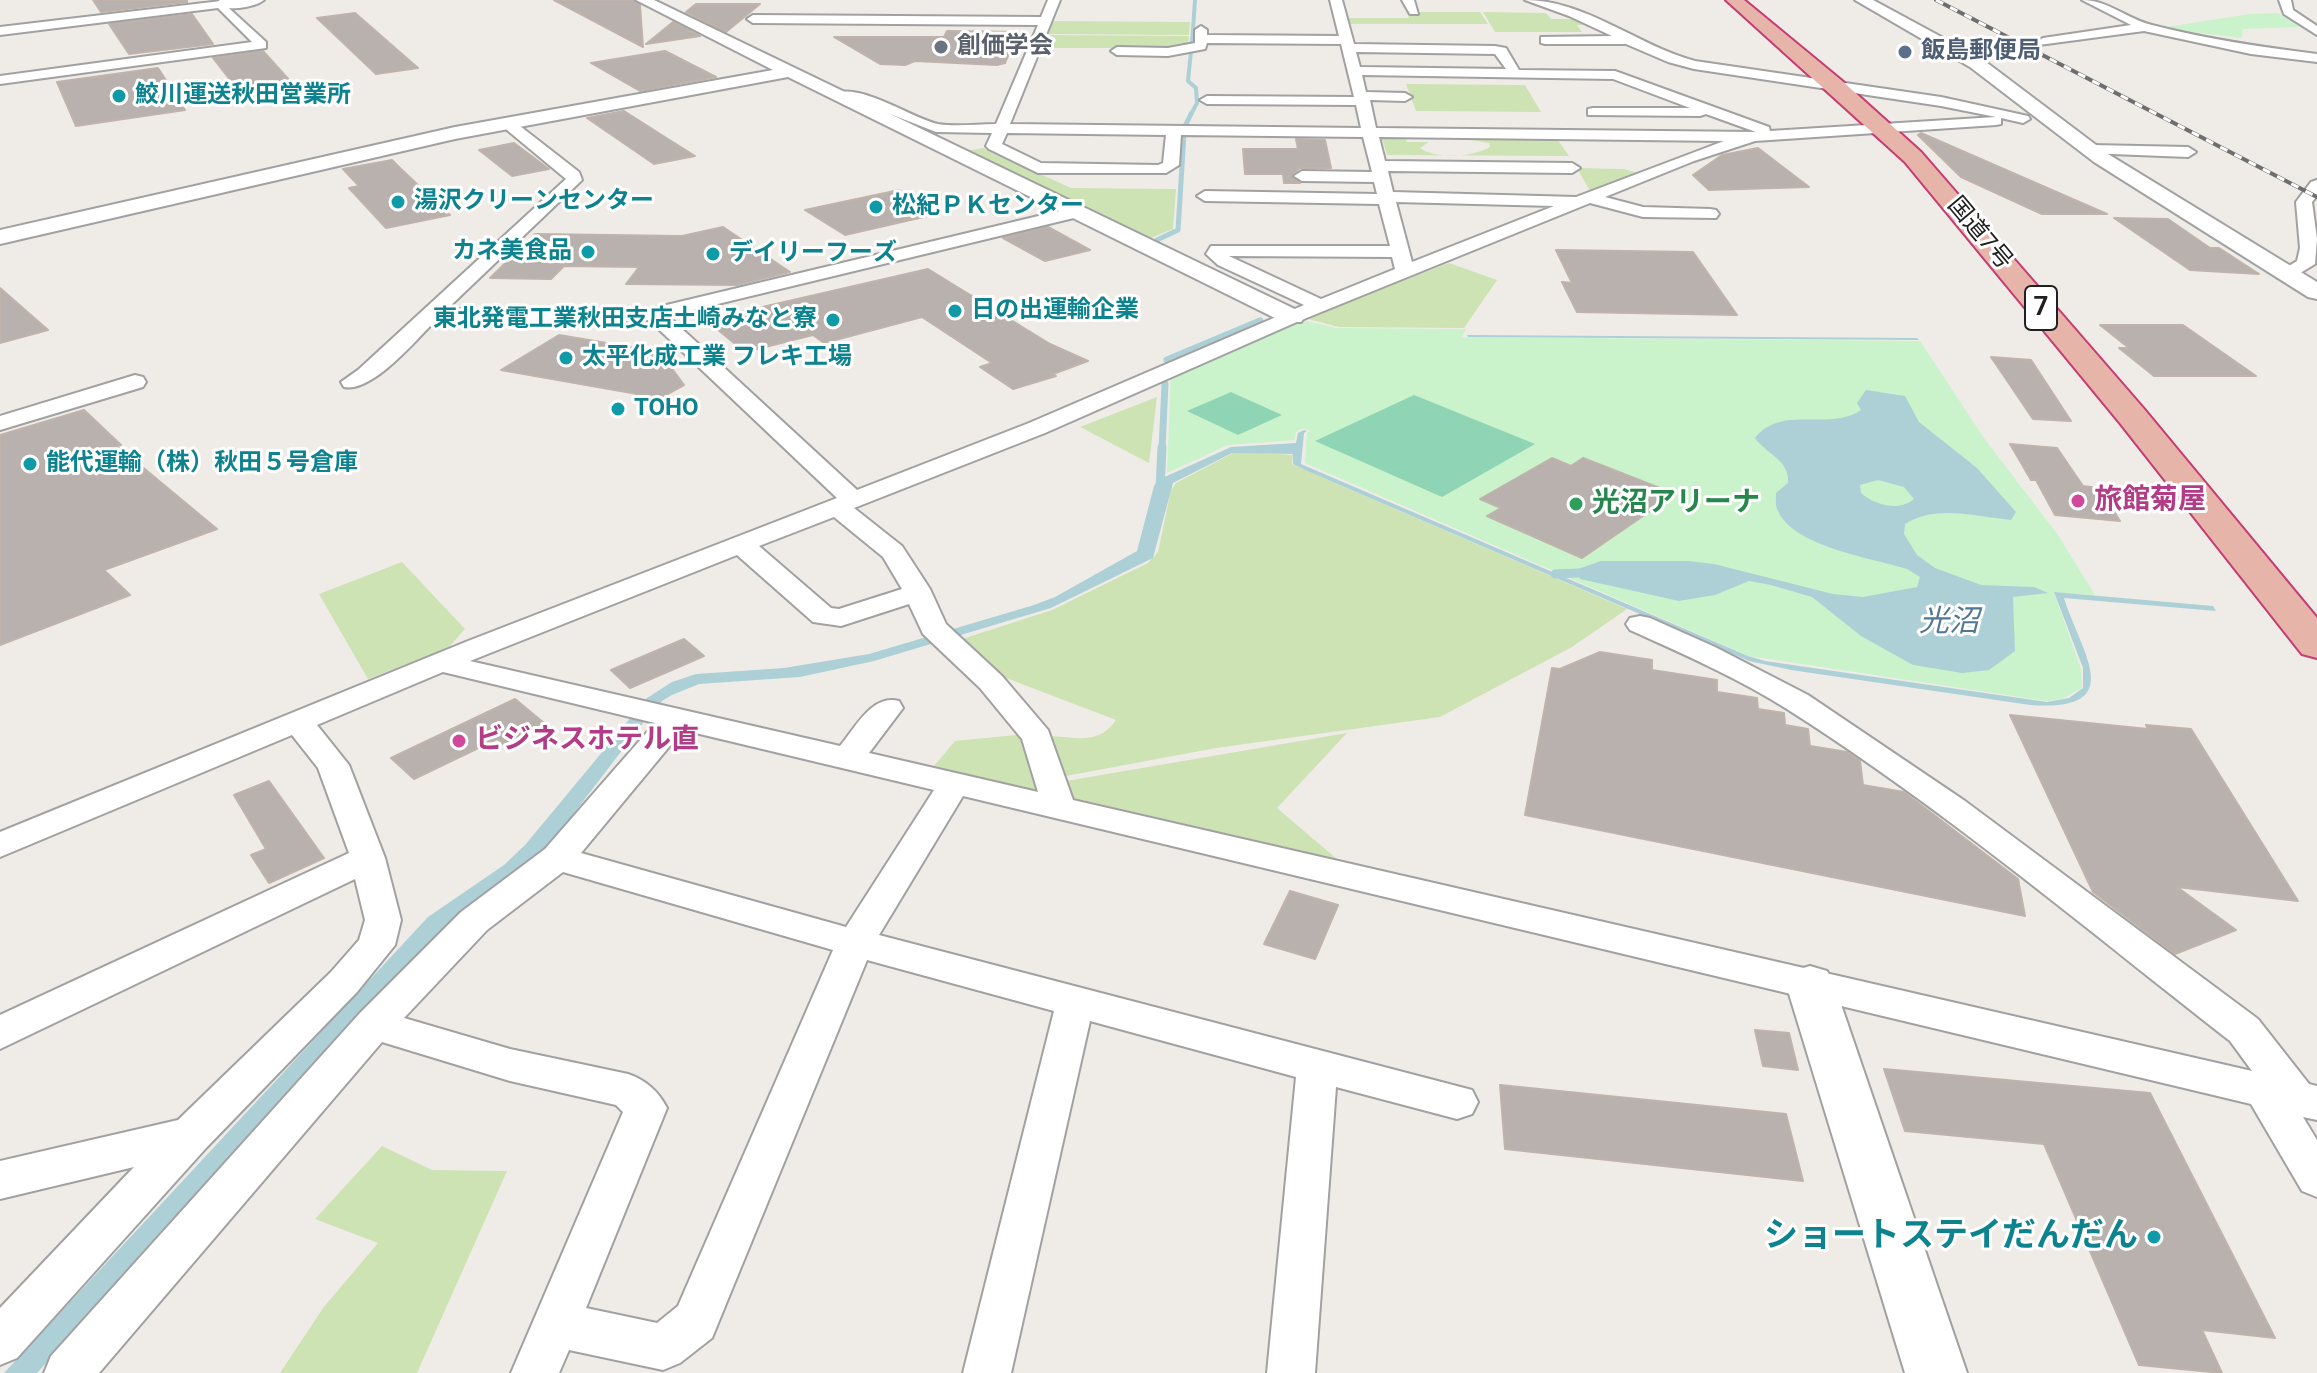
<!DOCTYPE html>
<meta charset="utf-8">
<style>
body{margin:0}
canvas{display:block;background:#efece7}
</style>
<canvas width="2317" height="1373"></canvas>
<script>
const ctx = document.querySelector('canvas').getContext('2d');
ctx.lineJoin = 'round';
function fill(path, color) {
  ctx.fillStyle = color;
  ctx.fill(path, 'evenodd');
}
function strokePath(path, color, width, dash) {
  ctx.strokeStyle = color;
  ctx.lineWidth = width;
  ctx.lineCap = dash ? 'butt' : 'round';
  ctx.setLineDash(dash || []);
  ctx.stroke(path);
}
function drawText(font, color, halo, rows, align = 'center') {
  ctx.font = font + ' Roboto,"Noto Sans JP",sans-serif';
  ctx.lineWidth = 6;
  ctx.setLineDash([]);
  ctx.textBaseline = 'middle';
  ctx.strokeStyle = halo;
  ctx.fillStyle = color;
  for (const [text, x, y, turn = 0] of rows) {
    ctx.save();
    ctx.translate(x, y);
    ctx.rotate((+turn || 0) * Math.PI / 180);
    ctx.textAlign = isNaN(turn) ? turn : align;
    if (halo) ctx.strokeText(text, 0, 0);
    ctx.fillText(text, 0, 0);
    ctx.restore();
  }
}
const grass = new Path2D(`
 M1407 12H1480L1488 24H1347L1345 18H1409Z
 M1483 12 1546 13 1551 19H1584L1594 25H1577L1582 32H1495Z
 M1050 21 1190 22 1189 35 1045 34Z
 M1044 35 1189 36 1188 46 1179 48H1039Z
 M1406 84 1525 85 1541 112 1416 111Z
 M1381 135H1404L1407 142H1429L1420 148C1437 160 1472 157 1490 147L1489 143 1451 137 1555 136 1569 156 1387 155Z
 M983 148 1071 188 1176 189 1173 229 1148 239 966 151Z
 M1577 168 1624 169 1638 173 1590 191Z
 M1449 263 1497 280 1464 328 1339 327 1304 318Z
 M1157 397 1149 463 1080 427Z
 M1243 452 1293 455 1292 464 1305 470 1627 609 1572 647 1440 717 1216 748 1066 776 1052 736C1078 738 1100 744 1116 720L1006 678 983 664 962 639 1052 610 1148 563 1158 552 1171 490 1176 483 1233 453Z
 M402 562 465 629 448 648 368 679 319 594Z
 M1347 733 1277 808 1337 859 1069 797 1066 781Z
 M1026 734 1038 790 1028 792 934 766 955 741Z
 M382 1146 432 1170 507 1171 417 1373H280L323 1308 378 1243 315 1219Z`);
const park = new Path2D(`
 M2278 13 2300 27 2243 29 2242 38 2160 28 2249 14Z
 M1299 319 1336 328 1466 329 1462 337 1920 341 1984 438 2058 535 2095 595 2054 593 2081 669 2082 688 2062 699 2046 701 1749 656 1305 463 1307 433 1310 431 1304 428 1296 432 1295 440 1228 445 1167 473 1171 373Z`);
const pitch = new Path2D(`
 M1231 392 1282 415 1238 435 1187 411Z
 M1414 395 1535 444 1442 497 1315 441Z`);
const water = new Path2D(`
 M1467 335 1917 338 1919 340 1468 337Z
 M1866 390 1905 396 1919 422 1977 468 2016 512 2011 520C1975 517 1938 504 1905 524L1904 534 1917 555 1935 568 1981 585 2034 587 2048 593 2013 597 2015 651 1989 670 1962 673 1913 665 1861 636 1812 597 1771 585 1749 581 1715 595 1679 601 1580 579 1578 569 1601 561H1688L1714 564 1833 594 1863 597 1917 587 1920 577 1907 569C1872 558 1794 547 1778 511 1775 506 1776 499 1776 493L1788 483C1790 460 1766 454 1755 438 1781 404 1829 432 1861 410L1857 403ZM1878 480 1904 487 1914 499C1899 512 1875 505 1861 493L1860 485Z
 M1304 430 1307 431 1304 433 1301 464 1748 656 1765 661 2047 702 2069 698 2083 688V668L2054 592 2213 606 2216 611 2064 598C2081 653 2130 712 2030 705L1791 670 1749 661 1305 470 1293 464V454L1232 453 1173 483 1153 558 1051 608 874 661 800 677 699 684 672 695 662 701 643 723 555 838 529 863 452 919 429 942 37 1373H4L428 917 504 865 525 845 647 698 672 682 696 674 784 668 869 654 1034 605 1055 597 1137 551 1154 486 1158 480 1231 447 1296 443 1298 433Z`);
const streamFar3 = new Path2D(`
 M1192 44 1195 0
 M1190 116 1197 103 1196 88 1188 81 1191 51`);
const streamFar2 = new Path2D(`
 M1184 128 1191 114
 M1157 240 1178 230 1184 134`);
const streamFar1 = new Path2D(`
 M1167 360 1260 321
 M1162 449 1165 384`);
const stream = new Path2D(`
 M1160 489 1162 447
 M1555 574 1578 573`);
const building = new Path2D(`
 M93 0H187V2L101 12Z
 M554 0H633L640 5 643 47Z
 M696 4H760L726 32 686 12Z
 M355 13 418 68 376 74 317 18Z
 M192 14 213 44 129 54 109 24Z
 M673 22 700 36 646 44Z
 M947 31 1018 32 1005 63 997 65 915 61 905 65 880 64 834 37H944Z
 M263 51 299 91 245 99 213 58Z
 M665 51 716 77 640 91 591 63Z
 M158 68 185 110 76 126 57 82Z
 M624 111 668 139 695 156 654 164 587 118Z
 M1921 133 2107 214H2042L1961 177 1918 135Z
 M1296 139 1325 140 1331 168H1300L1291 175 1300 183H1284L1283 174H1245L1243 149H1298Z
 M514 143 549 169 512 176 479 150Z
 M1758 148 1809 187 1709 190 1693 175 1722 155Z
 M392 160 401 169 450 215 386 228 349 188 359 186 343 169Z
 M899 190 941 213 845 235 805 210Z
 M2114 218 2168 219 2210 248H2219L2259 274 2190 270Z
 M723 227 790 272 737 285 626 284 639 267 564 266 551 279 490 278 535 234 682 236Z
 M1048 227 1090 250 1045 261 1003 238Z
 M1556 250 1693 252 1737 315 1577 312 1562 282 1572 283Z
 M928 269 1050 344 1088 361 1053 374 1056 376 1013 389 980 367 992 363 922 317 824 343 813 335 745 352 706 320Z
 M0 288 48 330 0 343Z
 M2100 325H2183L2256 376H2154L2119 348H2129Z
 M559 335 660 352 684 385 660 398 501 370Z
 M1991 357 2031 360 2071 421 2033 419Z
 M84 410 121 445 117 446 217 529 104 570 130 595 0 645V435Z
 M2010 444 2057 448 2083 486 2099 488 2120 521 2055 515 2036 480H2031Z
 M1552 458 1571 466 1583 458 1675 494 1582 558 1487 516 1501 508 1480 499Z
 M684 639 704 656 630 688 611 670Z
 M1600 652 1652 660V670L1717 680V692L1757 698 1758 709 1784 713 1785 725 1808 729 1810 746 1847 752 1860 761 1863 785 1904 792 2018 879 2025 916 1525 815 1552 668 1560 669Z
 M515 699 544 723 503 744 497 739 414 779 391 758Z
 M2010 715 2148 729 2146 725 2191 729 2298 901 2177 887 2236 930 2175 954 2093 892Z
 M269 781 324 858 269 883 251 855 266 849 234 795Z
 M1290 891 1338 905 1315 959 1264 944Z
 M1755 1030 1789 1033 1798 1070 1763 1066Z
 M1884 1069 2150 1093 2275 1338 2202 1330 2222 1373 2139 1365 2044 1144 1905 1131Z
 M1500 1085 1786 1114 1803 1181 1505 1149Z`);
const minor = new Path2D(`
 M1048 0H1060L1010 124 1361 128 1356 105 1207 104 1200 100 1207 96 1354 97 1341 44 1207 43 1205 49 1168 56 1117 55 1111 51 1117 47 1168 48 1195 43V30L1201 26 1207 30V35L1339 36 1330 0H1342L1354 44 1495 46 1506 48 1519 70 1615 71 1769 127 1770 131 1996 117 1941 106 1694 69 1668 62 1626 44H1545L1541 43V37L1612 36 1569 16 1525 0C1586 0 1638 46 1695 61L1941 97 2028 116 2030 119 2023 123 2001 118V124L1996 125 1755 141 1694 161 1605 197 1643 207 1710 209 1716 210 1719 214 1716 218 1643 217 1590 203 1299 321 1045 433 854 508 902 546 930 589 946 624 1002 676 1048 730 1073 800 2252 1071 2230 1041C2085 928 1943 808 1787 709 1738 678 1683 654 1630 630L1626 624 1630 618 1640 616 1650 618 1715 647 1808 695 1965 801 2258 1019 2309 1084 2317 1086V1120L2303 1117 2317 1140V1197L2302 1191 2251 1104 963 796 879 935 1472 1090 1478 1102 1472 1114 1457 1119 1336 1087 1315 1373H1267L1296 1077 1090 1021 1011 1373H963L1054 1011 867 960 712 1338 680 1363 663 1370 569 1350 559 1373H511L623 1112 616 1105 510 1081 382 1042 99 1373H44L51 1356 360 1013 461 912 545 849 655 723 443 672 317 725 349 765 385 858 401 920 395 945 357 992 206 1148 17 1358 0 1365V1308L134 1167 0 1199V1161L178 1120 331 972 359 940 365 920 355 879 0 1049V1015L349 853 318 768 292 735 0 857V832L468 641 837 498 649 320 582 324 435 321C416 340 372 393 344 387L341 382 358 370 566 179 501 125V119H511L579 172 582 180 447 309 582 312 654 308 1076 207 1082 208 1085 212 1082 216 668 316 857 490 1029 423 1304 305 1218 265 1206 254 1211 246H1390L1379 204 1205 201 1197 196 1205 191 1377 194 1374 182 1302 181 1294 176 1302 171 1372 172 1363 137 1181 135 1179 165 1166 173H1038L989 149 986 146 992 133 936 132 857 101 837 100 830 96C854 78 911 118 938 124 956 127 977 124 996 124L1038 25 753 23 747 19 753 15 1041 17ZM1356 52 1495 54 1506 69 1360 67ZM1362 75 1613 79 1690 108H1593L1588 109V115L1700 116 1706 114 1756 132 1376 128 1370 100 1405 101 1412 97 1405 93 1366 92ZM1007 133 1166 135 1163 163 1158 165 1041 163 1002 144ZM1379 137 1724 141 1576 197 1393 192 1388 171 1572 173 1580 168 1572 163 1385 161ZM1396 202 1554 206 1412 262ZM1229 256 1392 257 1395 269 1321 299ZM834 517 883 557 902 589 839 609 831 608 759 546ZM737 555 813 622 841 626 909 604 923 634 980 688 1022 739 1038 792 869 753 903 708 899 701C872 694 856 727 840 746L470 661ZM683 730 934 790 846 927 581 853ZM563 872 833 950 678 1306 657 1323 586 1308 667 1108C658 1091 646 1080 628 1074L510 1049 404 1018 487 930Z
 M1402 0H1414L1418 14H1410Z
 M2082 0C2108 0 2127 19 2152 25 2206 39 2261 47 2317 54V62L2251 54 2144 31 2039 45 2037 42 2043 38 2131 25Z
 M2279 0H2291L2293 10 2317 26V35L2284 14Z
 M221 1 266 42V48L0 84V76L252 42 218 8 0 35V27Z
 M2091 145 2188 147 2196 152 2188 157 2086 153V147Z
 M2317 180V196L2312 202 2317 239 2315 264 2292 278H2278L2276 274 2297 261 2300 248 2296 202 2311 182Z
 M135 375 143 377 146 382 143 387 0 430V416Z`);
const tertiary = new Path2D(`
 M220 0H264C254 8 224 12 214 4Z
 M636 0H654L1301 312 1305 317 1301 322H1283L788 77 455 139 0 244V230L455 127 773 70Z
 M1855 0H1873L1982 59 2108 154 2317 282V299L2308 297 2094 162 1970 67Z
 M1810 966 1827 971 1834 984 1967 1373H1905L1786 984 1793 971Z`);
const trunk = new Path2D(`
 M1726 0H1744L1841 80 1921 152 2144 409 2317 618V658L2302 654 2120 423 1905 162Z`);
const rail = new Path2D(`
 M1936 0 2317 197`);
const markers = [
 [941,47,8,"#6b7280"],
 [1905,52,8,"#5c6f8a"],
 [119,96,8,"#0f9aa8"],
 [398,202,8,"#0f9aa8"],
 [876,207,8,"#0f9aa8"],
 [588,252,8,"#0f9aa8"],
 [713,254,8,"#0f9aa8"],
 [955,311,8,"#0f9aa8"],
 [833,320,8,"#0f9aa8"],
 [566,358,8,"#0f9aa8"],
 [618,409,8,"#0f9aa8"],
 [30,464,8,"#0f9aa8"],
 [2078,501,8,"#d1479c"],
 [1576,504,8,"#2e9e5b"],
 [459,741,8,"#d1479c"],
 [2154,1237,8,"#0f9aa8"]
];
const farWorshipnames = [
 ["創価学会",957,47]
];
const farServicenames = [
 ["飯島郵便局",1921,52]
];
const farCulturenames = [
 ["鮫川運送秋田営業所",135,96],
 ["湯沢クリーンセンター",414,202],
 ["松紀ＰＫセンター",892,207],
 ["カネ美食品",572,252,"right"],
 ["デイリーフーズ",729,254],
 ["日の出運輸企業",971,311],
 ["東北発電工業秋田支店土崎みなと寮",817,320,"right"],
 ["太平化成工業 フレキ工場",582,358],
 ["TOHO",634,409],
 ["能代運輸（株）秋田５号倉庫",46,464]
];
const farStreetnames = [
 ["国道7号",1979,234,50]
];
const shields = [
 [2041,308,32]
];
const shieldNames = [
 ["7",2041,308]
];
const hotelNames = [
 ["旅館菊屋",2094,501],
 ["ビジネスホテル直",475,741]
];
const leisureNames = [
 ["光沼アリーナ",1592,504]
];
const waterNames = [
 ["光沼",1949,623]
];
const nearCulturenames = [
 ["ショートステイだんだん",2138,1237]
];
fill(grass, '#cee3b4');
fill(park, '#caf3cb');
fill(pitch, '#8fd4b5');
fill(water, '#add0d7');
strokePath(streamFar3, '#add0d7', 4);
strokePath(streamFar2, '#add0d7', 5);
strokePath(streamFar1, '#add0d7', 7);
strokePath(stream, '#add0d7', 9);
fill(building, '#b8b1ad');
strokePath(building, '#bfb3ab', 2);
strokePath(minor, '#a1a1a1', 4);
strokePath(tertiary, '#a1a1a1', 4);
strokePath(trunk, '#c63c74', 4);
fill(minor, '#fff');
fill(tertiary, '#fff');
fill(trunk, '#e7b4aa');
strokePath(rail, '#6e6e6e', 4);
strokePath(rail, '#fff', 3, [8]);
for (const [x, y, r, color] of markers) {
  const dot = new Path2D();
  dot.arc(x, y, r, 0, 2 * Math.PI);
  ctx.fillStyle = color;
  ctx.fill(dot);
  strokePath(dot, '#fff', 3);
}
drawText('bold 24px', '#5b616d', '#fff', farWorshipnames, 'left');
drawText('bold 24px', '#4e5e75', '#fff', farServicenames, 'left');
drawText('bold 24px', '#0d838f', '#fff', farCulturenames, 'left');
drawText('24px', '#202020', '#fff', farStreetnames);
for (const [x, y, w] of shields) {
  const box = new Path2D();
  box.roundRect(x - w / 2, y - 22, w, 44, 6);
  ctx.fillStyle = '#fff';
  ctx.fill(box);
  strokePath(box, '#202020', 2);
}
drawText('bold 26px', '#202020', null, shieldNames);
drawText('bold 28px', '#b23c85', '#fff', hotelNames, 'left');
drawText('bold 28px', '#27864d', '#fff', leisureNames, 'left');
drawText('italic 30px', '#507795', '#fff', waterNames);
drawText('bold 34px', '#0d838f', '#fff', nearCulturenames, 'right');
</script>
